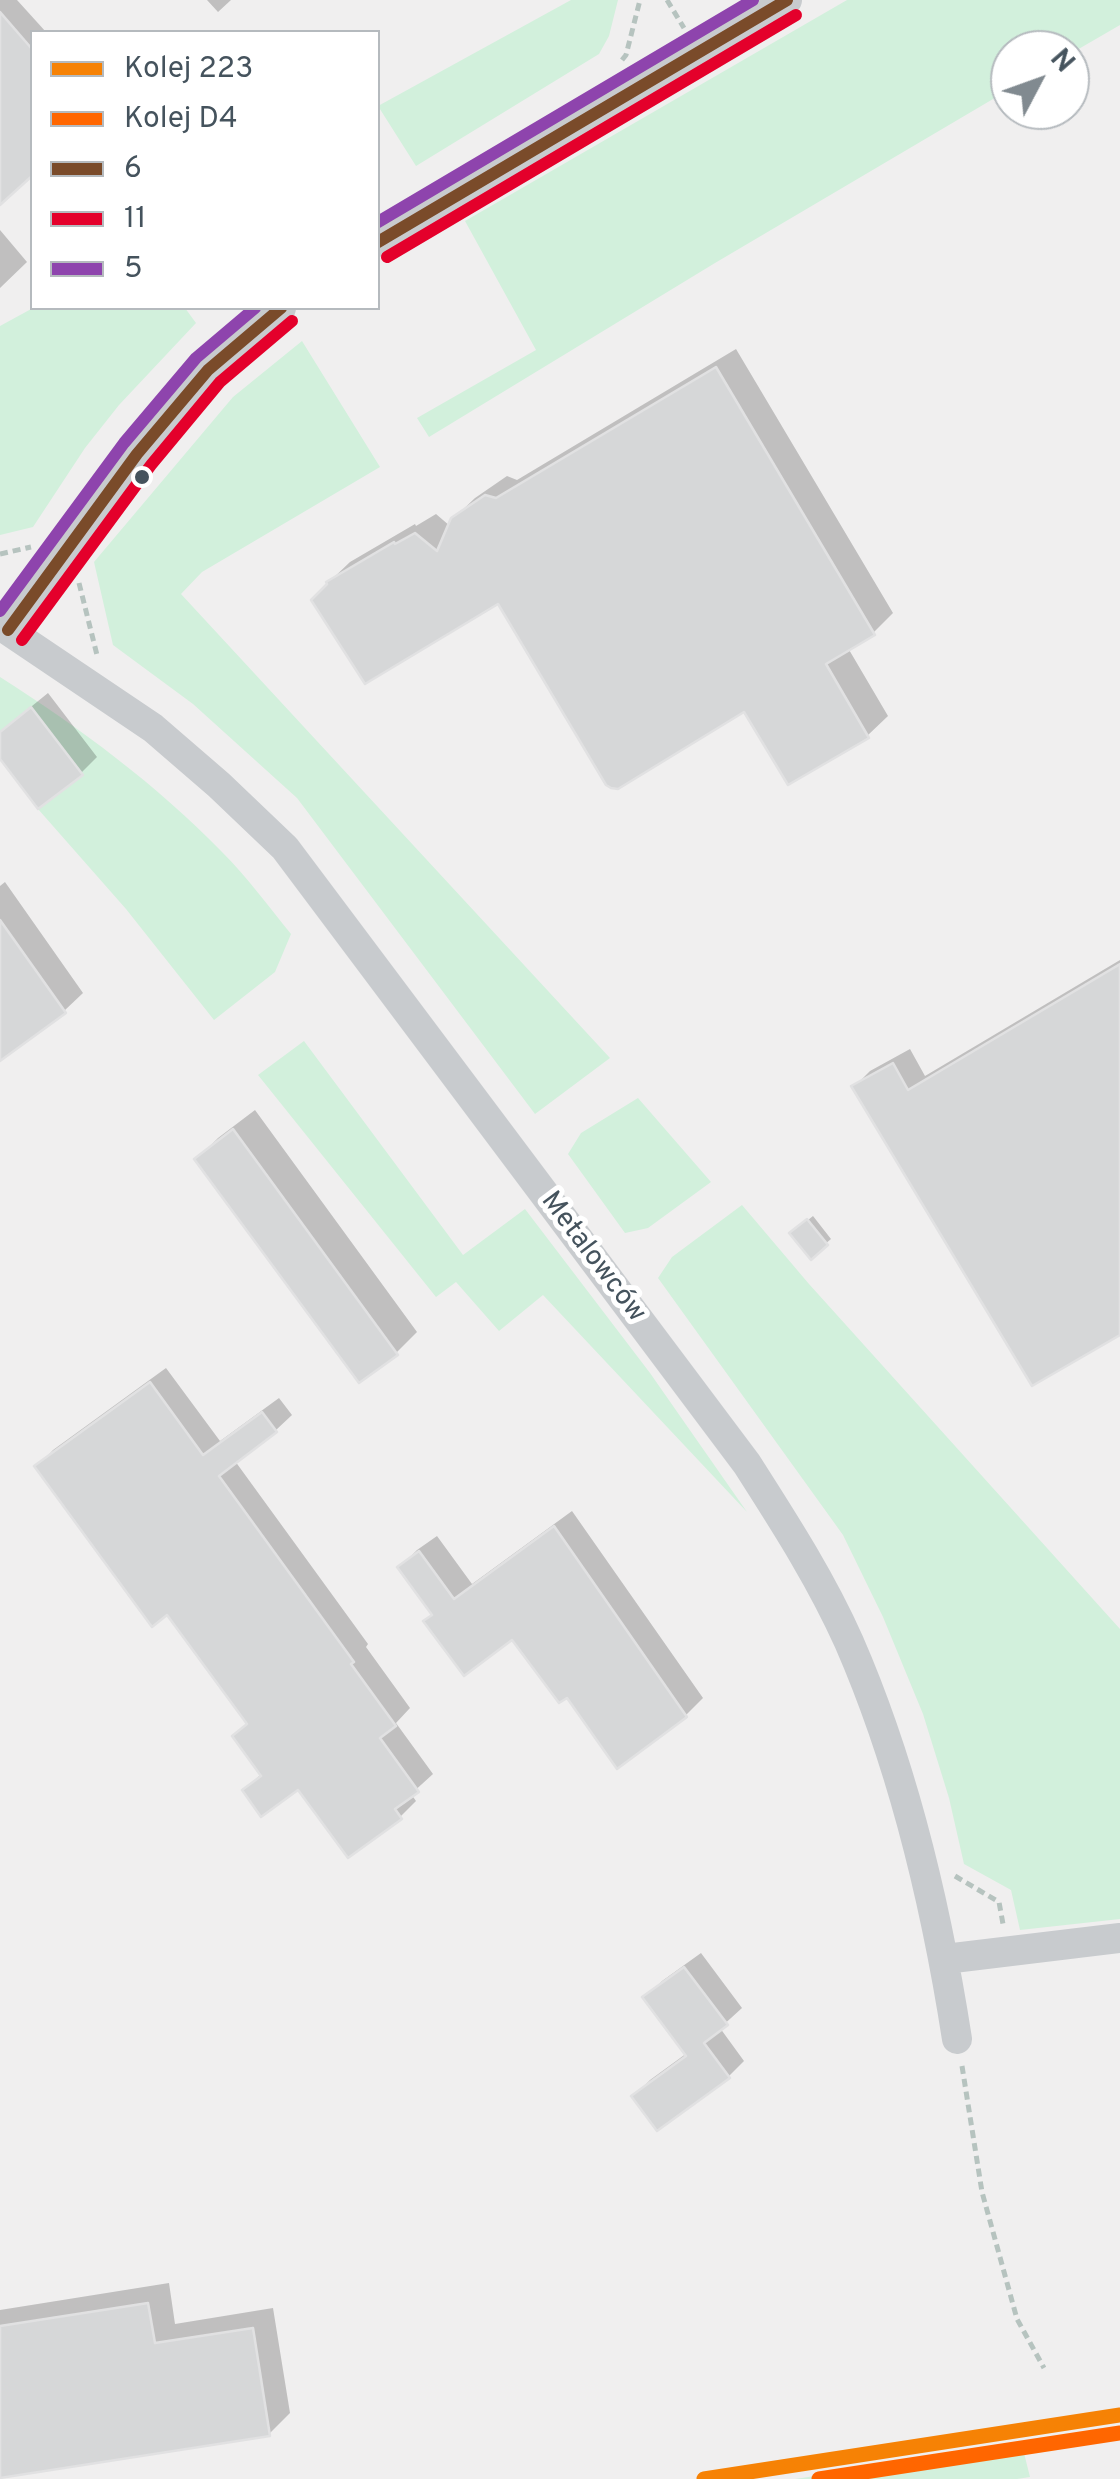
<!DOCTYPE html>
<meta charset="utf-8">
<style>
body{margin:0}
#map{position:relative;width:1120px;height:2479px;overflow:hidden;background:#f0efef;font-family:Overpass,sans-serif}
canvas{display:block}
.legend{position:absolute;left:30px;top:30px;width:350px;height:280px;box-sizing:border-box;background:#fff;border:2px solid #b5babe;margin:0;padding:12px 18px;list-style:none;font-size:30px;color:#45535d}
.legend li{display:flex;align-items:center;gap:20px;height:50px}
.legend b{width:50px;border:2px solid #b5babe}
.north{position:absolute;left:990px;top:30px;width:100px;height:100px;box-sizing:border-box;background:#fff;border:2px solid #b5babe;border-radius:50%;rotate:49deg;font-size:28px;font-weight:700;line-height:40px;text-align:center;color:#45535d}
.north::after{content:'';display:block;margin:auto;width:35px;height:45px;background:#818a90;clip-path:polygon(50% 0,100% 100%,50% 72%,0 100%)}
</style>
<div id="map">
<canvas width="1120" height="2479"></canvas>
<ul class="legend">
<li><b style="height:12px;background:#f68205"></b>Kolej 223</li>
<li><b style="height:12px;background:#f60"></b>Kolej D4</li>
<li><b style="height:12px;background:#7a4b2a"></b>6</li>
<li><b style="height:12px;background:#e4002b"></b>11</li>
<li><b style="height:12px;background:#8e44ad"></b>5</li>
</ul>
<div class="north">N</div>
</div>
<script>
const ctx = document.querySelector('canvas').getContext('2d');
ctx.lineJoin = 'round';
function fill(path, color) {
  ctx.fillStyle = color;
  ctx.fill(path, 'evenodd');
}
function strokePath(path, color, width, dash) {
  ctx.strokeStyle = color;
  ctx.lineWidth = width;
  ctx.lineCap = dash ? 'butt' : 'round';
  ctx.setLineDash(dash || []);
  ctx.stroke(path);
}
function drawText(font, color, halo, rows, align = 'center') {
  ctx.font = font + ' Overpass,sans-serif';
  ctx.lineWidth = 10;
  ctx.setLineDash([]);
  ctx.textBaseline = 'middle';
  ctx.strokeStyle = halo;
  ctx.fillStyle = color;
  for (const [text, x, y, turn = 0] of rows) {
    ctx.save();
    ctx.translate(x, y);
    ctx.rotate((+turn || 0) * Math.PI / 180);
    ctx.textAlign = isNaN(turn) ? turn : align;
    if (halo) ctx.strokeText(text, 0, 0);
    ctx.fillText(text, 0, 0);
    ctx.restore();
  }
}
const green = new Path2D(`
 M571 0H618L609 36 599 54 416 166 378 106Z
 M847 0H1120V25L1070 54V50H1010V89L715 263 429 437 417 418 536 350 465 221Z
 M33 308H185L196 323 119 405 85 448 33 527 0 535V326Z
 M302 341 380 467 202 572 181 594 610 1058 535 1114 297 798 193 704 113 645 94 562 233 397Z
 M0 677C79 727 157 785 222 852 247 877 269 907 291 934L275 972 214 1020 126 909 38 809 0 759Z
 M304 1041 463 1255 525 1209 650 1373 747 1512 543 1295 499 1331 456 1282 436 1297 258 1075Z
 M638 1098 711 1182 648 1228 625 1233 568 1154 581 1133Z
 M742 1205 809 1284 1120 1629V1919L1020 1930 1011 1890 964 1864 949 1798 923 1714 883 1617 843 1535 658 1278 672 1257Z
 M1022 2445 1030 2477 1017 2479H795Z`);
const shadow = new Path2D(`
 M0 0H17L46 32H32V173L10 193 0 181Z
 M207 0H231L218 12Z
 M0 230 27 262 0 288Z
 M736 349 893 613 873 633 848 648 888 716 867 736 745 709 499 601 329 582 350 562 415 524 416 526 436 514 450 526 453 519 475 498 507 476 517 480Z
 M48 693 97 757 81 773 0 755V732Z
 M5 882 83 993 64 1011 0 1058V886Z
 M1120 960V1332L854 1087 870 1071 910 1049 925 1076Z
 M255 1110 417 1332 396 1353 197 1159 218 1138Z
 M813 1216 831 1239 811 1256 792 1233Z
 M166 1368 220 1441 279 1398 292 1415 276 1430 235 1461 368 1644 366 1647 410 1708 396 1723 433 1774 411 1794 416 1801 400 1817 298 1787 245 1790 262 1773 235 1736 248 1722 168 1612 38 1466 53 1450Z
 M572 1511 703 1698 686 1715 567 1694 513 1636 434 1614 400 1567 417 1550 437 1536 472 1584Z
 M701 1953 742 2008 720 2028 744 2061 728 2077 634 2096 650 2080 687 2053 646 1997 662 1981Z
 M169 2283 175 2324 273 2308 290 2413 269 2434 0 2476V2310Z`);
const building = new Path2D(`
 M0 12 32 49V176L0 205Z
 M716 367 875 635 826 664 869 738 788 785 744 712 618 789 611 788 606 785 498 604 365 684 311 600 327 584 326 582 394 542 395 544 415 533 437 551 451 518 485 495 496 498Z
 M31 707 83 775 38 809 0 759V732Z
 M0 920 66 1013 0 1061Z
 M1120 964V1335L1032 1386 851 1086 893 1063 908 1090Z
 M233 1129 398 1355 359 1383 194 1159Z
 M807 1219 828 1245 811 1260 789 1233Z
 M150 1382 203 1455 262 1412 277 1432 219 1476 354 1662 351 1664 396 1726 380 1738 419 1792 395 1809 402 1819 348 1858 298 1790 261 1817 242 1790 261 1776 232 1736 247 1724 167 1615 152 1627 34 1466Z
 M554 1526 687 1717 617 1769 567 1698 559 1703 512 1640 464 1676 423 1621 432 1615 397 1567 419 1551 454 1599Z
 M684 1967 728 2025 704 2043 730 2078 657 2131 631 2096 686 2056 642 1997Z
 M148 2303 155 2343 253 2328 270 2436 0 2478V2326Z`);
const path = new Path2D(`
 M667 0 684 28
 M622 60 626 55 640 0
 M0 554 31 547
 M79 583 97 655
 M955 1876 999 1902 1003 1924
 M962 2066 982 2192 1017 2319 1044 2368`);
const minor = new Path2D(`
 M378 242 787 0
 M0 625 153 728 219 785 285 848 747 1464C784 1522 821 1579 849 1642 904 1768 936 1904 957 2039
 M8 630 137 454 208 370 281 308
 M945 1959 1120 1938`);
const bus1 = new Path2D(`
 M378 242 787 0
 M8 630 137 454 208 370 281 308`);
const bus2 = new Path2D(`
 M387 257 796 15
 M22 640 151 465 220 382 292 321`);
const bus3 = new Path2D(`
 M378 222 753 0
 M0 611 124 443 196 358 255 308`);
const rail1 = new Path2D(`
 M704 2479 1120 2415`);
const rail2 = new Path2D(`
 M819 2479 1120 2433`);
const markers = [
 [142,477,9,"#45535d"]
];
const streetNames = [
 ["Metalowców",592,1258,53]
];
fill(green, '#d2f0dc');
fill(shadow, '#0003');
fill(building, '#d6d7d8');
strokePath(building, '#e1e1e2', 2.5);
strokePath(path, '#b6c3bf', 5, [8, 5]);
strokePath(minor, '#c8cbce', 30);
strokePath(bus1, '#7a4b2a', 12);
strokePath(bus2, '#e4002b', 12);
strokePath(bus3, '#8e44ad', 12);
strokePath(rail1, '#f68205', 15);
strokePath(rail2, '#f60', 15);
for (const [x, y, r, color] of markers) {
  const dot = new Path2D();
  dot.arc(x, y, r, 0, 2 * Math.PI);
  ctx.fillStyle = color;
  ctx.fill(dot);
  strokePath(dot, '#fff', 4);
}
drawText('28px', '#45535d', '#fff', streetNames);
</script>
